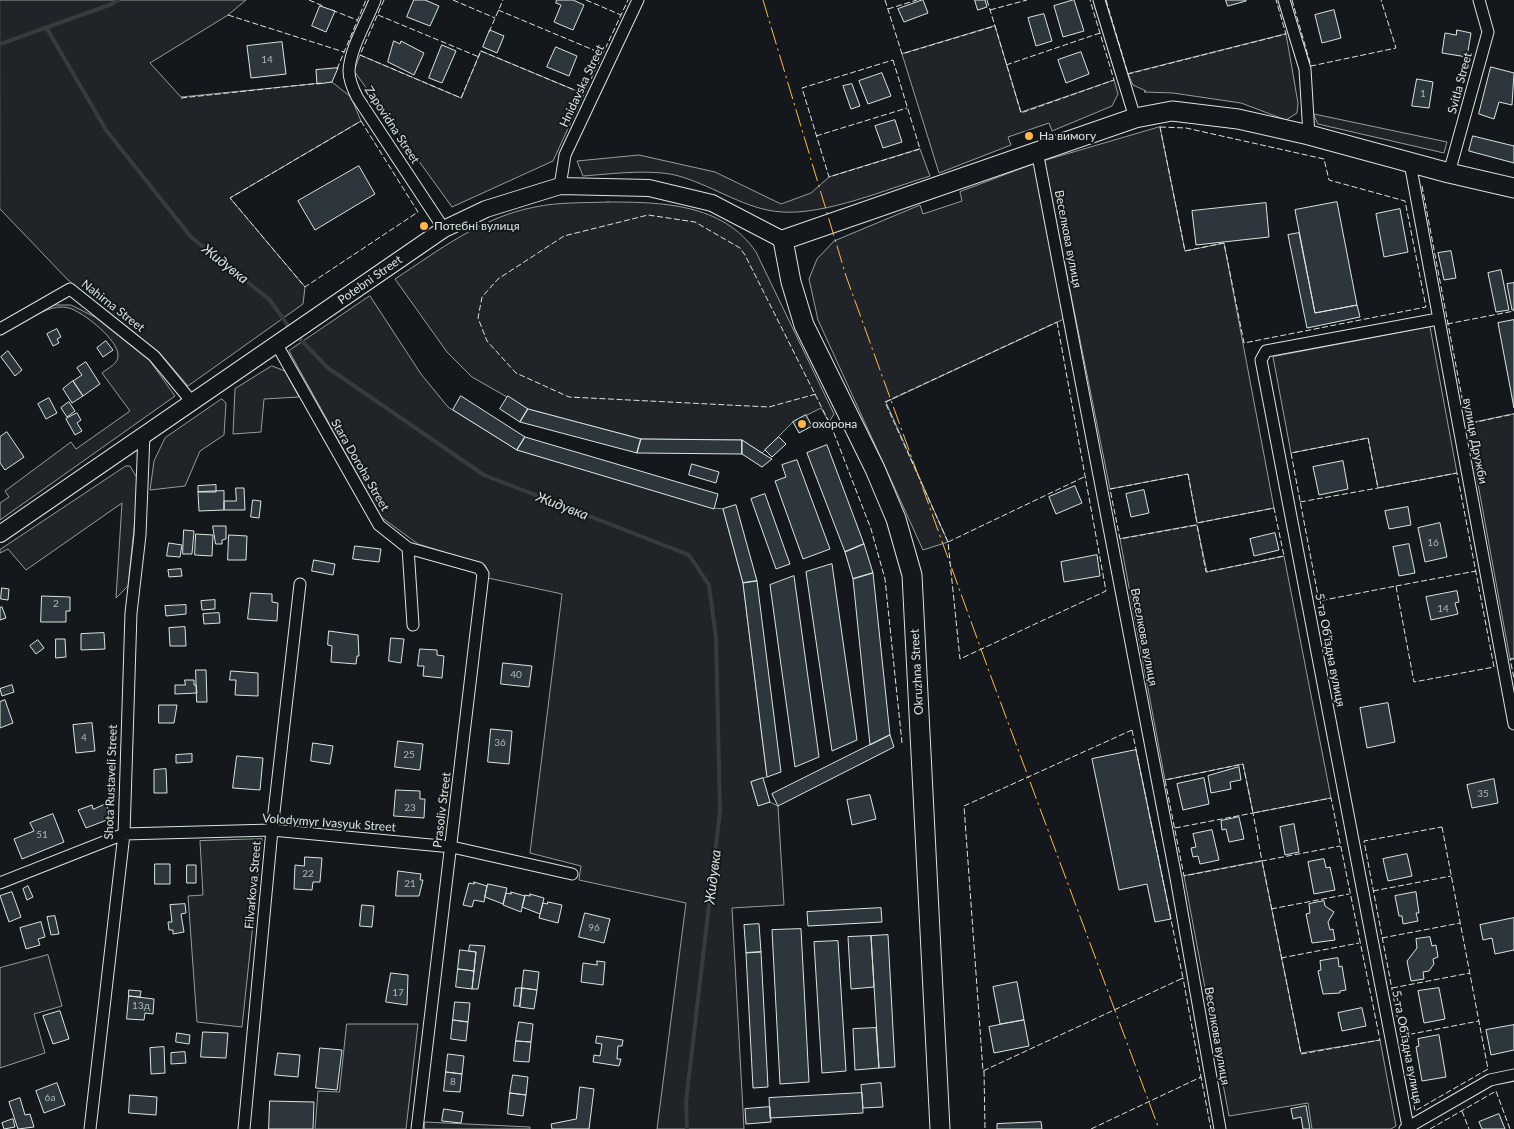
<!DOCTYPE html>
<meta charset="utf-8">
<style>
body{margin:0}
canvas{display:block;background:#14181c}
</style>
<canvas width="1514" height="1129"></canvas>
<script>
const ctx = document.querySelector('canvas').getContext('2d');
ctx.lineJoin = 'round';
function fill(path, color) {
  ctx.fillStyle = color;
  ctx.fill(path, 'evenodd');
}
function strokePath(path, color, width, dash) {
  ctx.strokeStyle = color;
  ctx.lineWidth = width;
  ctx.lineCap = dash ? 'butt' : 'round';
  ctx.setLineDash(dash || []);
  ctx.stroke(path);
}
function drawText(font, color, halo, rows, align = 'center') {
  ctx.font = font + ' Lato,sans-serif';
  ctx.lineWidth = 4;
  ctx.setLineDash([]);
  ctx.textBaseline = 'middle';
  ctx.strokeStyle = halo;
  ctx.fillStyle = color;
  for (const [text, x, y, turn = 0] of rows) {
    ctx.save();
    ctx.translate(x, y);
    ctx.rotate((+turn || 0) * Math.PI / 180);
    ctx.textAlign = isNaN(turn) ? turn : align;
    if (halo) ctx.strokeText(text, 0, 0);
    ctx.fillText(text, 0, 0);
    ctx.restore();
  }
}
const green = new Path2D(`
 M0 0H246L228 15 150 63 181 97 332 82 351 97 361 121 230 198 305 287 303 304 188 386 159 352 68 280 0 209Z
 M995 26 1021 112 1114 80 1118 94 1112 106 1052 131 1049 123 1008 137 1011 145 939 173 902 54Z
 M1286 34 1298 103 1297 113 1286 120 1241 103 1173 93 1144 92 1146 91 1133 85 1128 74Z
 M481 51 584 94 553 161 452 207 354 71 360 55 461 98Z
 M1314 114 1447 142 1444 153 1318 124Z
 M1160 127 1185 251 1224 243 1274 508 1197 523 1188 474 1110 489 1044 161Z
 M920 149 930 176C887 189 826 215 782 212 747 210 715 187 682 177 656 168 610 174 583 176L577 161 639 155 715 172 781 204 811 193 829 177Z
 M1034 164 1064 319 886 402 948 542 923 550 818 320 809 279 817 259 834 241 920 205 923 214 962 201 960 192Z
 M608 202C660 202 723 203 756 252L834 414 829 422 821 408 793 422 762 453 742 440 641 439 528 409 472 377 447 352 395 279C439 250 482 217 535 207 558 202 584 203 608 202Z
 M370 296 421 374 448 407 517 450 714 508 723 509 743 583 767 777 751 782 758 805 770 802 778 806 784 905 732 908 744 1129H657L686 903 579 880 581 866 530 853 562 594 488 578 489 573 485 565 418 544 381 517 289 351Z
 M52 305H71L95 317 150 361 175 396 0 520V503L9 497 5 491 71 442 76 449 130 411 102 373C108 368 118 364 118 356 119 340 83 312 69 308 54 304 40 313 28 319Z
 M1430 327 1457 473 1378 488 1368 438 1291 453 1273 357Z
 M272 366 285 371 299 397 264 399 261 432 233 434 235 389Z
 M222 399 226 403 224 435 200 451 185 486 150 490 154 461 165 438Z
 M1514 414V658L1510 659 1467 424Z
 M126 466H130L139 481 128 586 116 598 122 503 26 570 8 549 0 553V550Z
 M1197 525 1207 572 1284 556 1331 798 1253 813 1243 764 1165 780 1120 539Z
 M262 839 242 1027 197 1022 188 896 203 895 200 841Z
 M1262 861 1301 1053 1380 1040 1396 1126 1391 1129H1312L1308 1103 1229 1116 1184 876Z
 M48 955 62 1006 34 1014 45 1053 0 1068V968Z
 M347 1024H418L406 1129H315L318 1091 339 1092Z
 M425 1122 530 1127V1129H425Z`);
const stream = new Path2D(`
 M46 27 106 130 191 237 270 300 291 330
 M0 44 112 4 118 0
 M296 335 328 368 484 475 689 555 709 585 716 638 720 811 686 1102 687 1129`);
const building = new Path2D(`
 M414 0H425L439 6 430 26 407 17Z
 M557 0H573L584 5 573 30 554 22 561 5 556 3Z
 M923 0 928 13 904 22 898 9Z
 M975 0H985L987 7 978 10Z
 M1074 0 1084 31 1063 37 1054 6Z
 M1226 0H1246V1L1228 6Z
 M320 6 335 11 326 32 312 26Z
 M1334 10 1341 38 1322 43 1315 15Z
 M1044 14 1052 41 1036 46 1028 18Z
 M490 30 504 36 497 53 483 47Z
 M1457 30 1471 33 1467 57 1442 53 1445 33 1456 35Z
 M394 41 400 44 401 41 424 53 414 75 388 62Z
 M282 42 286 74 251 78 247 46Z
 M442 45 456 51 442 83 429 78Z
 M556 47 577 56 569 76 547 67Z
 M1081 52 1089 74 1066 83 1058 60Z
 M1491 67 1514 73 1512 105 1499 102 1494 119 1479 114Z
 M338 68 332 82 317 84 316 70Z
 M882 73 891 96 868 104 859 81Z
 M1417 79 1433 82 1429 108 1412 106Z
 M852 84 860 106 851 109 843 86Z
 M895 120 902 142 883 148 875 126Z
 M1473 136 1514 146V163L1469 151Z
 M359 166 375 194 315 230 298 201Z
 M1337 202 1357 305 1315 313 1295 210Z
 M1266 203 1269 237 1196 245 1192 211Z
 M1400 209 1408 252 1384 257 1376 214Z
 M1299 233 1315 313 1357 305 1360 317 1307 328 1288 235Z
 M1451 251 1456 278 1444 280 1438 253Z
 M1501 270 1509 310 1496 312 1488 273Z
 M1514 283V310H1512L1507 284Z
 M1514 320V408L1498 323Z
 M57 329 61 337 57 339 59 343 53 346 47 334Z
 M106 341 113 350 103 357 97 348Z
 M8 351 22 370 15 376 1 357Z
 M86 362 100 384 83 396 73 381 82 375 77 368Z
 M73 381 83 396 72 403 63 389Z
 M461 396 525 437 517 450 453 410Z
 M508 396 528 409 520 422 500 409Z
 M49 398 57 413 46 419 38 404Z
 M69 402 75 411 67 417 61 408Z
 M528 409 641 439 637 453 520 422Z
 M77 413 81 420 77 423 82 431 75 435 66 419Z
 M806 415 812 426 799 433 793 422Z
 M7 432 24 457 5 470 0 463V437Z
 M525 437 718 494 714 509 517 450Z
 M779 437 786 444 772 457 765 450Z
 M641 439 742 440V454L637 453Z
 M742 440 762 453 772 459 762 467 742 454Z
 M827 445 864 544 845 552 807 453Z
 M797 460 830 549 803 559 775 481 786 477 782 465Z
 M1343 461 1348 489 1319 495 1313 467Z
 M692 464 719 472 716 483 689 475Z
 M216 485V492H198V486Z
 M1075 486 1082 503 1056 514 1049 497Z
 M236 488H244L245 510H224V501H236Z
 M1144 490 1149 513 1131 517 1126 494Z
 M224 491V510L199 511 198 492Z
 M765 494 790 564 776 569 751 499Z
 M253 500 261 501 259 518 251 517Z
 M736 505 757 581 743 583 723 509Z
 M1408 507 1411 525 1389 529 1385 511Z
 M1440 523 1447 557 1425 562 1418 528Z
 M213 526H226V539L222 540V544H216Z
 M184 530 194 531 192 554H183Z
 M1275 533 1279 550 1254 556 1250 539Z
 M196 534 213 535 212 556 195 555Z
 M229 535 247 536 246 560H228Z
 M169 543 182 545 180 557 167 556Z
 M864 544 873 573 853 579 845 552Z
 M1409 544 1415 573 1399 576 1393 547Z
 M355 546 381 549 379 562 353 559Z
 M1097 555 1100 576 1064 582 1061 562Z
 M314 560 335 564 333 575 312 571Z
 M832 564 857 740 832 751 806 572Z
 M181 569 182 576 169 577 168 570Z
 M873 573 890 735 870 745 853 579Z
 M794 576 819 757 795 767 770 585Z
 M757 581 781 772 767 777 743 583Z
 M2 588 9 589 8 600 1 599Z
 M1457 591 1459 602 1455 603 1458 614 1431 620 1426 597Z
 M251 593 272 594V602L278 603 277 621 248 619Z
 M42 596 70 597V611H66V622H41Z
 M215 600V609L202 610 201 601Z
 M186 605V614L166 616 165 606Z
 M2 607 6 618 0 620V608Z
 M219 613 220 623 204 624 203 614Z
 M185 627 186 646H170L169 628Z
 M329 631 358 635 359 656H357L356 664 331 662 332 646 328 645Z
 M104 633 105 649 81 650V634Z
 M391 638 404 639 401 663 389 661Z
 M56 639H65L66 657 56 658Z
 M38 640 44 648 36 654 30 646Z
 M420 649 437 650V655L444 656 442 678 423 676 424 666H418Z
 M503 663 532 666 529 687 501 684Z
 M196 670H206L207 702H197Z
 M231 671 258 673V696L235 695 236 680H230Z
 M185 680H194V685H196L197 693 175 694V685H185Z
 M12 685 14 692 2 696 0 689Z
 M5 700 13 723 0 728V702Z
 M1388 703 1395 742 1367 748 1360 708Z
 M159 705H177L174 723H159Z
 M92 723 95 751 76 753 73 725Z
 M491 729 512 731 509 764 488 762Z
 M890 735 894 747 778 806 772 794Z
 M398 741 423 744 420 770 395 767Z
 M313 743 333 746 330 764 311 761Z
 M1136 750 1171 919 1155 922 1147 884 1119 890 1092 759Z
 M192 754V762L176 763V755Z
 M237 756 263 758 260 790 233 788Z
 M1239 767 1241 780 1230 782 1231 789 1211 793 1208 776Z
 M166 769 167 793H154V770Z
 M763 778 770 802 758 806 751 782Z
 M1204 778 1209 804 1183 810 1177 784Z
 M1494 779 1498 803 1472 808 1467 785Z
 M396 790 420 791V799H425L424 818 394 816Z
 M870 795 876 819 852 825 847 800Z
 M106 804 112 818 86 828 78 810 92 805 93 809Z
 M53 814 64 842 22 859 14 839 34 831 30 823Z
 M1239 817 1244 839 1229 842 1226 829 1222 830 1221 821Z
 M1294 824 1299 852 1285 855 1280 827Z
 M1212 830 1219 860 1200 864 1198 856 1193 857 1191 848 1196 847 1193 834Z
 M1407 854 1412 876 1388 881 1383 859Z
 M305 857 322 858 320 882H313L312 890 294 889 295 865 304 866Z
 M1324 859 1326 868 1330 867 1335 890 1314 894 1308 862Z
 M155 864H170V884H155Z
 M187 865H196V883H187Z
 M398 871 421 874 420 880H423L419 896H396Z
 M474 882 487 886 484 902 474 900 472 907 463 905 469 883 474 884Z
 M488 884 507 888 503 904 485 897Z
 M28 886 33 897 27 900 23 889Z
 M12 892 21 917 9 922 0 896Z
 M511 892 525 896 521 912 503 905 506 893 511 894Z
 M1416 892 1419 913H1416L1418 921 1403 924 1402 916H1399L1395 896Z
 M530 894 544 898 540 914 522 907 525 895 530 896Z
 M1324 901 1325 906 1334 912 1328 922 1330 930 1333 929 1335 940 1312 943 1306 914 1310 913 1309 904Z
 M548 902 562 905 558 923 539 918 543 903 547 904Z
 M185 904 186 913 181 914 184 932 173 934V930H169L168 922H172L170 905Z
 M362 905 374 906 372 927 360 926Z
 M881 908 882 922 808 926 807 912Z
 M585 913 610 919 604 943 579 937Z
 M55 916 59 934 51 935 47 917Z
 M1514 918V950L1495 954 1492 938 1483 940 1480 925Z
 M41 922 45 937 38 939 40 945 26 949 20 928Z
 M759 924 761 952 746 953 744 925Z
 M801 929 809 1082 780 1084 772 930Z
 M888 935 895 1067 879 1068 871 936Z
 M871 936 874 987 851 989 848 937Z
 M1430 937 1432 946 1436 945 1438 957 1433 959 1434 964 1429 971 1423 972 1424 979 1411 981 1407 961 1417 948 1416 939Z
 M838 941 846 1071 822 1073 814 942Z
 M470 945 485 946 478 989H472L476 952 469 951Z
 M460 950 476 952 474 971 458 969Z
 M761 952 768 1087 753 1088 746 953Z
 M1338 958 1339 967 1342 966 1346 990 1340 991V993L1323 994 1318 971 1321 970 1320 961Z
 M597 961 605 962 603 985 581 982 583 963 597 965Z
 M458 969 474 971 472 989 456 987Z
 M524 970 539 972 537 990 522 988Z
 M391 973 408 975 407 1005 386 1002Z
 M1017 982 1024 1020 1000 1024 993 987Z
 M516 988H522L520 1006H514Z
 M522 988 537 990 534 1009 520 1007Z
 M1439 988 1445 1019 1424 1023 1418 991Z
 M129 990 141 991 140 997 129 996Z
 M129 996 154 999 153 1014 145 1013 144 1020 127 1019Z
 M455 1002 470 1003 468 1022 453 1020Z
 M1362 1008 1366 1026 1342 1031 1338 1013Z
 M60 1011 69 1039 53 1044 43 1016Z
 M453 1020 468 1022 466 1041 451 1039Z
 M1024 1020 1029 1046 994 1053 989 1027Z
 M519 1022 533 1024 531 1042 516 1041Z
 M1514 1025V1050L1491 1055 1486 1030Z
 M876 1028 879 1068 855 1070 853 1029Z
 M203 1032 228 1033 226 1058 201 1057Z
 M177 1033 190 1035 189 1044 176 1042Z
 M1439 1035 1446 1077 1422 1081 1416 1047 1419 1046 1418 1039Z
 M597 1036 623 1040 622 1046H618L617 1059H621L619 1066 593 1062 594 1055 600 1056 602 1044 596 1043Z
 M516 1041 531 1042 529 1062 514 1061Z
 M164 1047 165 1073 151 1074 150 1048Z
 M320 1048 342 1050 337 1090 316 1088Z
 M185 1052 186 1063 171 1064V1053Z
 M278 1053 300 1055 298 1077 275 1075Z
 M448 1054 464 1056 462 1074 446 1072Z
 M446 1072 462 1074 460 1092 444 1091Z
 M513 1075 528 1077 526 1095 510 1093Z
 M57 1083 65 1105 44 1113 36 1091Z
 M881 1083 883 1107 863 1108 861 1085Z
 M580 1087 594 1089 589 1129H552L551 1124 576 1119Z
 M510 1093 526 1095 523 1116 508 1114Z
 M862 1093 863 1113 770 1118 769 1098Z
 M130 1095 157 1097 156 1115 129 1113Z
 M20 1098 25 1115 30 1114 34 1127 18 1129 9 1102Z
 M270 1101 314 1102 313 1129H269Z
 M1306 1106 1310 1129H1303L1301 1117 1293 1119 1291 1109Z
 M770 1107 771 1122 746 1124 745 1109Z
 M444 1109 463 1112 461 1123 442 1121Z
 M1499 1114 1505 1129H1482L1479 1122Z
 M13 1119 15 1127 4 1129 2 1123Z
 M1041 1122 1042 1129H997V1124Z`);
const street = new Path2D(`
 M375 0C367 21 350 48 349 71 349 80 353 89 357 97L444 229
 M1099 0 1135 118
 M1284 0 1305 69 1309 135
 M1037 151 1176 878 1220 1129
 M1410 163 1514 724
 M1449 173 1488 32 1479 0
 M560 186 565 155 638 0
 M0 329 70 289 154 356 192 402
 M277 345 379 525 408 548 479 568 483 574 417 1129
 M408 548 413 625
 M0 883 124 834 272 830 452 847 572 874
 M1408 1127 1261 360 1266 351 1438 319
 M90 1129 124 834 131 613 140 535 144 435
 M244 1129 272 830 300 584
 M1405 1129 1490 1080 1514 1075`);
const secondary = new Path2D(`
 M0 534 444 229 486 209 560 186 649 188 712 203 783 240`);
const primary = new Path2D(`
 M940 1129 912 575 896 519 875 469 804 325 791 282 783 240 1135 118 1172 111 1238 119 1309 135 1449 173 1514 188`);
const fence = new Path2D(`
 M309 0 323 6
 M384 0 360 55 461 98 481 51 584 94 628 0
 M453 0 495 18
 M586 0 621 15
 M885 0 902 54 995 26 1021 113 1114 80 1090 0
 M987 0 995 26
 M1106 0 1128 74 1286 34 1276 0
 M1292 0 1311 66 1396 48 1381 0
 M888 9 917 0
 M332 10 357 20
 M498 10 603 54
 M990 10 1027 0
 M228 15 344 52
 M378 15 479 57
 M489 32 503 0
 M893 60 920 149 829 177 802 88Z
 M1006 65 1100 33
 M337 69 366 0
 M181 98 321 83
 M361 121 418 212 305 287 230 198Z
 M1160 127 1186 128 1324 159 1329 180 1405 201 1426 307 1244 343 1224 243 1185 251Z
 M816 136 907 108
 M1422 186 1467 424 1514 414
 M1057 322 1106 591 960 659 948 542 885 402Z
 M1447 324 1514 311
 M816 394 769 407 569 397 516 373 487 341 478 318 482 297 498 279 564 236 648 215 695 222 740 248 745 255 832 428 871 529 885 579 902 743
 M1368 438 1378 488 1457 473 1494 667 1414 682 1396 586 1319 601 1291 453Z
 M1188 474 1197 523 1274 508 1284 556 1206 572 1197 525 1120 539 1110 489Z
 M1300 502 1378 488
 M948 542 1084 477
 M1396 586 1476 571
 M1514 659H1510L1514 678
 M1132 730 1183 978 983 1071 964 806Z
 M1243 764 1253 813 1331 798 1380 1040 1301 1054 1262 861 1184 876 1165 780Z
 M1442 827 1488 1069 1415 1111 1364 841Z
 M1175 828 1253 813 1262 861 1340 846
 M1373 891 1451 876
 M1271 909 1349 894
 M1382 938 1460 923
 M1281 958 1359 943
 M1392 988 1470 973
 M1401 1036 1479 1021
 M984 1071 985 1129
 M1199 1078 1201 1077 1211 1129
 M1462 1111 1469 1129
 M1091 1129 1201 1077 1183 978 1181 979
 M1430 1129 1496 1091 1510 1129`);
const power = new Path2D(`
 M763 0 846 276 990 674 1159 1129`);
const markers = [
 [1029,136,5,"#ffb74d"],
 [424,226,5,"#ffb74d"],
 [802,424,5,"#ffb74d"]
];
const numberNames = [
 ["14",267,60],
 ["1",1423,94],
 ["16",1433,543],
 ["2",56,604],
 ["14",1443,609],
 ["40",516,675],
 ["4",84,738],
 ["36",500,743],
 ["25",409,755],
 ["35",1483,794],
 ["23",410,808],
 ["51",42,835],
 ["22",308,874],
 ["21",410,884],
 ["96",594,928],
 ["17",398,993],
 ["13д",141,1006],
 ["8",453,1082],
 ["6а",50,1098]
];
const streetNames = [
 ["Svitla Street",1460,83,-75],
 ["Hnidavska Street",582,86,-65],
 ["Zapovidna Street",392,125,57],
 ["Веселкова вулиця",1068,239,79],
 ["Potebni Street",370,280,-35],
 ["Nahirna Street",113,306,38],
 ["вулиця Дружби",1475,441,79],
 ["Stara Doroha Street",360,465,60],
 ["Веселкова вулиця",1144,637,79],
 ["5-та Обʼїздна вулиця",1330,650,79],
 ["Okruzhna Street",917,672,-93],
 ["Shota Rustaveli Street",111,782,-88],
 ["Prasoliv Street",442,810,-83],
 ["Volodymyr Ivasyuk Street",329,823,4],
 ["Filvarkova Street",253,885,-85],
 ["Веселкова вулиця",1217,1036,80],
 ["5-та Обʼїздна вулиця",1407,1047,79]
];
const poiNames = [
 ["На вимогу",1039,136],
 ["Потебні вулиця",434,226],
 ["охорона",812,424]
];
const waterNames = [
 ["Жидувка",225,264,38],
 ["Жидувка",562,506,21],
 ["Жидувка",713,877,-83]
];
fill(green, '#202428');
strokePath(green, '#939e99', 1);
strokePath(stream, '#363b3e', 4);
fill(building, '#2c363c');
strokePath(building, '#d8e6dc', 1);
strokePath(street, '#d8e6dc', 13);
strokePath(secondary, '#d8e6dc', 18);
strokePath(primary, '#d8e6dc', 21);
strokePath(street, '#14181c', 11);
strokePath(secondary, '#14181c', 16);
strokePath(primary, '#14181c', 19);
strokePath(fence, '#d8e6dc', 1, [6, 2.5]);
strokePath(power, '#ffb74d', 1, [18, 4, 2.5, 4]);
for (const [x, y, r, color] of markers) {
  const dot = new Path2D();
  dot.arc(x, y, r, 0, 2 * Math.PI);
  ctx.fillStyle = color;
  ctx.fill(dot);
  strokePath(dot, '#14181c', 2);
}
drawText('10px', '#adbab4', null, numberNames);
drawText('12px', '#d8e6dc', '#14181c', streetNames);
drawText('12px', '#d8e6dc', '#14181c', poiNames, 'left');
drawText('italic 14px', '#d8e6dc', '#14181c', waterNames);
</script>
